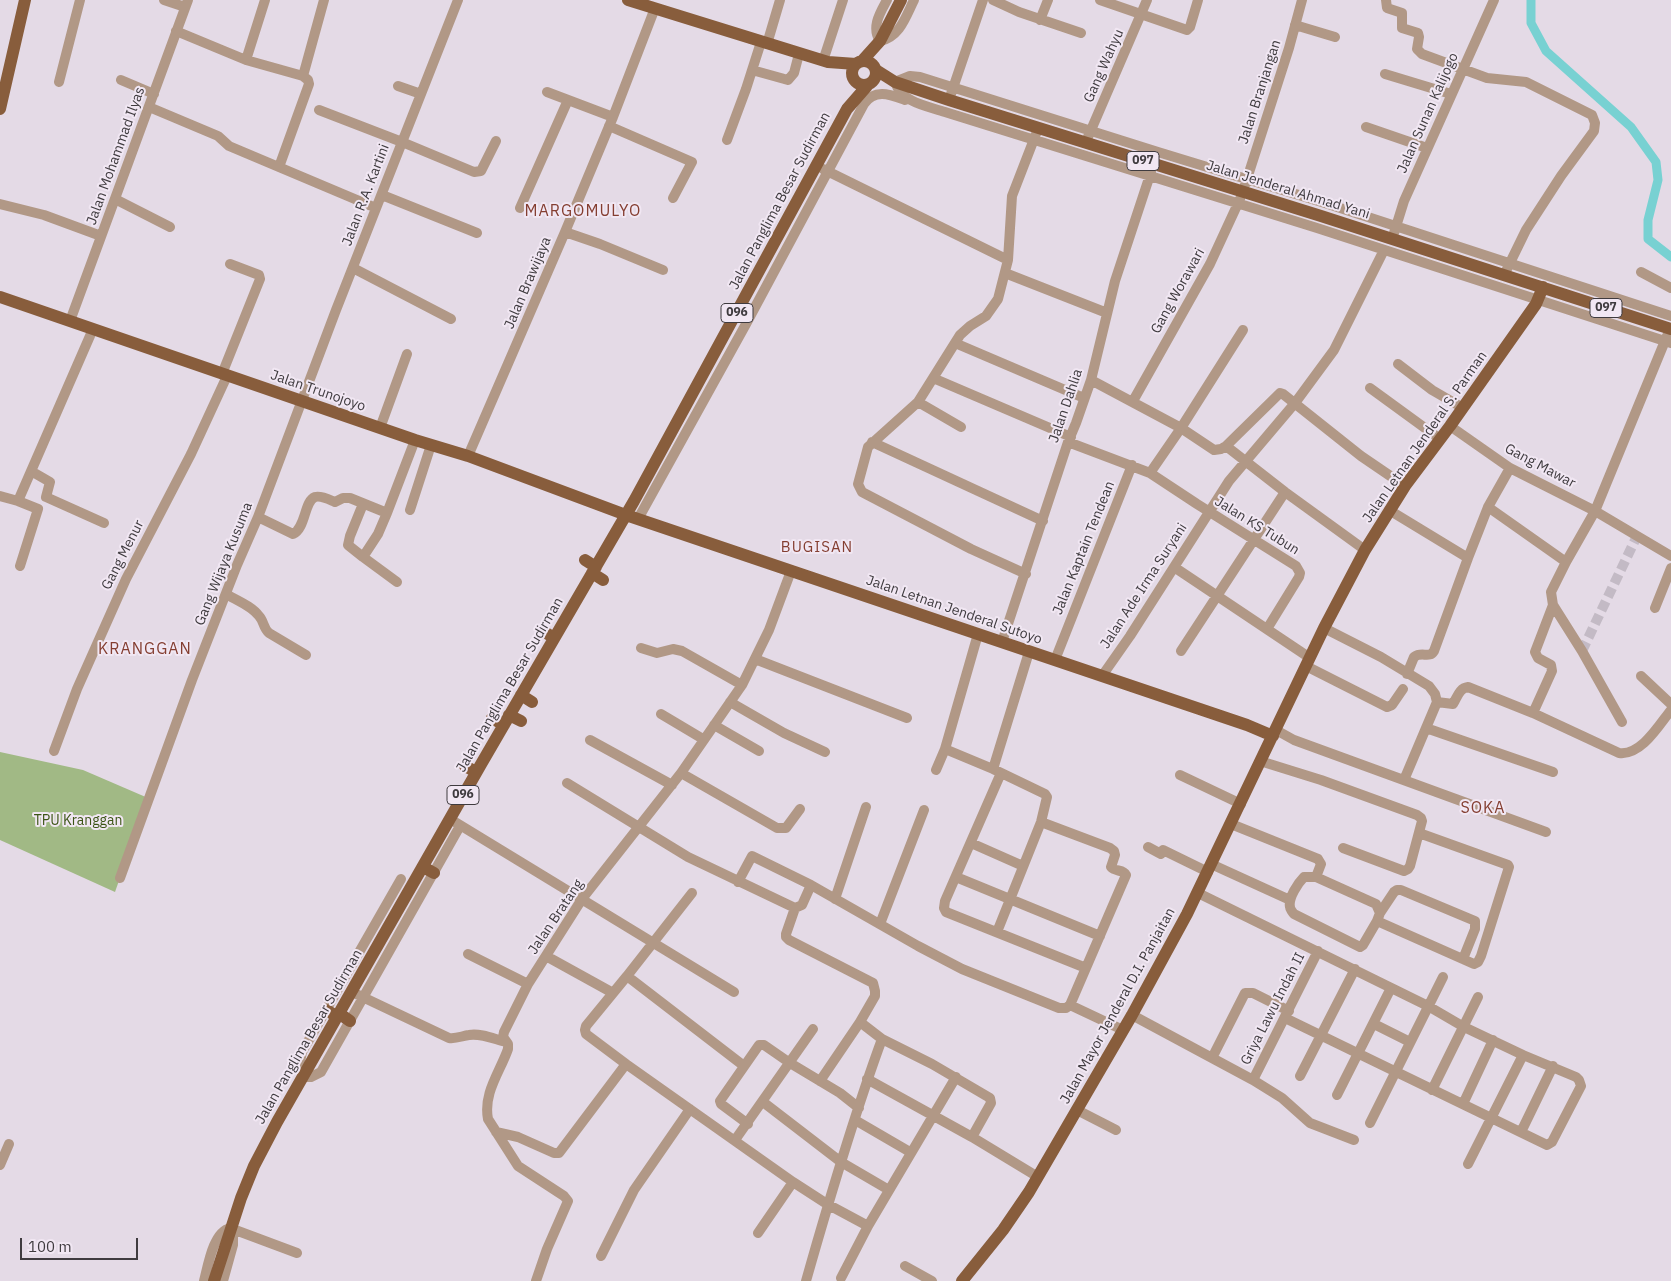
<!DOCTYPE html>
<style>
body{margin:0}
#map{position:relative;width:1671px;height:1281px;overflow:hidden;background:#e4dae6;font-family:"IBM Plex Sans",sans-serif}
canvas{display:block}
.scale{position:absolute;left:20px;top:1238px;width:118px;height:22px;box-sizing:border-box;border:2px solid #3f3b3f;border-top:0;padding-left:6px;font-size:15px;line-height:18px;white-space:nowrap;color:#3f3b3f;-webkit-text-stroke:4px #f1e7f3;paint-order:stroke}
</style>
<div id="map">
<canvas width="1671" height="1281"></canvas>
<div class="scale">100 m</div>
</div>
<script>
const ctx = document.querySelector('canvas').getContext('2d');
ctx.lineJoin = 'round';
function fill(path, color) {
  ctx.fillStyle = color;
  ctx.fill(path, 'evenodd');
}
function strokePath(path, color, width, dash) {
  ctx.strokeStyle = color;
  ctx.lineWidth = width;
  ctx.lineCap = dash ? 'butt' : 'round';
  ctx.setLineDash(dash || []);
  ctx.stroke(path);
}
function drawText(font, color, halo, rows, align = 'center') {
  ctx.font = font + ' "IBM Plex Sans",sans-serif';
  ctx.lineWidth = 4;
  ctx.setLineDash([]);
  ctx.textBaseline = 'middle';
  ctx.strokeStyle = halo;
  ctx.fillStyle = color;
  for (const [text, x, y, turn = 0] of rows) {
    ctx.save();
    ctx.translate(x, y);
    ctx.rotate((+turn || 0) * Math.PI / 180);
    ctx.textAlign = isNaN(turn) ? turn : align;
    if (halo) ctx.strokeText(text, 0, 0);
    ctx.fillText(text, 0, 0);
    ctx.restore();
  }
}
const green = new Path2D(`
 M0 752 83 770 148 798 115 892 0 840Z`);
const canal = new Path2D(`
 M1531 0V23L1546 51 1631 127 1656 162 1658 180 1648 220V239L1671 257`);
const minorTunnel = new Path2D(`
 M1582 651 1637 536`);
const minor = new Path2D(`
 M164 0 185 7
 M887 0C880 13 871 27 880 41 900 37 906 16 914 0
 M993 0 1019 12 1081 33
 M1100 0 1187 30 1190 27 1198 0
 M1386 0 1387 8 1402 13V28L1418 33 1419 37 1417 49 1422 54 1487 78 1526 82 1592 115 1595 123 1594 131 1561 176 1526 230 1507 269
 M1040 20 1048 0
 M1295 25 1335 37
 M176 31 246 60 303 76
 M767 44 780 0
 M246 60 265 0
 M823 61 843 0
 M752 70 788 80 794 73 799 54
 M1385 74 1451 94
 M121 80 154 94
 M59 82 80 0
 M398 86 421 94
 M547 92 613 117
 M951 94 983 0
 M149 107 218 136 229 146 376 208
 M319 110 402 142 474 172 481 171 496 141
 M609 126 692 162 673 198
 M1366 127 1427 148
 M1088 137 1147 0
 M727 140 746 89 761 42
 M279 167 309 84 308 80 303 76 324 0
 M823 169 1008 260
 M1245 185 1289 48 1302 0
 M382 195 477 233
 M115 199 170 227
 M0 204 44 215 101 236
 M520 208 568 100
 M565 232 600 244 663 270
 M1394 233 1404 201 1494 0
 M353 268 451 319
 M1641 272 1671 288
 M1005 273 1107 313
 M1671 316 1325 203 1158 152 920 77 910 76 895 82C902 103 927 106 945 112L1317 228 1671 343
 M70 321 188 0
 M955 343 1084 398
 M1398 364 1432 390 1463 408
 M222 374 260 279 259 275 230 264
 M933 378 1071 437
 M1091 380 1181 428 1214 450 1221 449 1226 446 1280 393 1283 394 1361 456 1405 486
 M1370 388 1440 439
 M1133 401 1210 264 1240 199
 M918 402 961 427
 M1450 426 1510 468 1595 511 1671 556
 M380 428 407 354
 M872 442 1043 521
 M1068 442 1150 473 1197 504 1296 566 1300 573 1299 577 1267 629
 M1226 446 1285 492 1365 550
 M468 456 565 232 613 117 655 8
 M31 471 50 482 46 497 104 523
 M1150 473 1181 428 1243 330
 M0 496 18 501 93 329
 M18 501 38 509 20 566
 M363 504 350 536 348 545 363 557 378 534 387 513
 M1488 507 1566 562
 M410 510 431 445
 M1389 510 1468 558
 M258 517 293 534C306 528 304 501 315 497 321 495 330 500 335 502L343 498H350L387 513 415 440
 M638 519 746 324 864 104C875 88 891 95 905 100
 M363 557 397 582
 M1174 567 1310 658
 M1026 574 971 549 862 492 858 484 868 447 918 402 960 335 970 326 986 316 998 299 1008 260 1012 196 1036 134
 M226 594C236 600 252 606 259 616 264 621 263 628 269 633L306 655
 M1553 605 1582 651 1622 722
 M1655 608 1671 568
 M1324 628 1381 657 1429 686 1435 694 1437 702 1404 780
 M1002 642 1068 442 1076 423 1091 380 1115 281 1151 172
 M641 648 657 653 673 649 682 651 742 685
 M1181 651 1285 492
 M755 659 907 718
 M1055 660 1132 465
 M1306 666 1387 707 1392 705 1403 689
 M1407 674 1414 657C1422 651 1429 659 1434 651L1468 558 1488 507 1510 468
 M1102 676 1130 636 1229 481 1295 403 1334 350 1384 250
 M1641 676 1671 704
 M730 702 784 733 825 752
 M1437 702 1453 704C1457 698 1459 688 1468 687L1533 713 1619 753C1641 756 1659 725 1671 710
 M1533 713 1552 671 1551 665 1538 658 1535 652 1553 605 1551 592 1566 562 1595 511 1667 336
 M661 714 703 739
 M714 725 759 751
 M1426 728 1553 772
 M1276 730 1294 740 1546 832
 M590 740 672 785
 M945 749 993 769 1045 794 1047 797 1041 822 997 932
 M54 751 77 689 126 579 191 454 227 376
 M1260 761 1321 780 1417 815 1421 818 1422 821 1410 866 1408 869 1404 871 1343 848
 M993 769 1029 652
 M936 770 945 749 978 634
 M681 773 777 828H786L800 809
 M1001 773 945 901 944 908 946 912 1086 968
 M1180 775 1241 804
 M567 783 688 857 795 908 802 905 811 885 918 946 962 969 1059 1008H1066L1070 1005 1123 1030
 M455 822 734 992
 M1041 822 1110 848 1114 851 1115 855 1111 867C1115 872 1123 869 1126 875L1070 1005
 M1231 824 1318 859 1321 864 1316 877
 M971 843 1023 866
 M1148 847 1161 854 1163 850 1208 872
 M1211 864 1290 900
 M956 877 1100 936
 M120 878 192 680 237 565 258 517 336 310 458 0
 M401 879 302 1052 300 1062 303 1077H311L321 1072 460 826
 M738 882 752 856 811 885
 M692 893 627 976 586 1026 585 1030 586 1034 626 1064 793 1182 827 1204 868 1226 956 1077
 M1198 893 1428 1006 1464 1027 1523 1055 1576 1077 1579 1080 1581 1086 1552 1142 1547 1145 1285 1018
 M835 899 866 807
 M795 908 786 934V937L789 940 873 983 875 991V996L860 1022
 M1380 913 1394 892 1397 890H1401L1475 921V929L1463 959
 M1377 921 1363 945 1360 947 1294 914C1293 913 1290 909 1290 907 1288 898 1298 883 1304 877H1316L1376 904 1380 913 1377 921 1474 964 1478 962 1481 956 1509 867 1508 865 1419 833
 M880 924 924 810
 M468 954 528 984
 M546 956 613 993
 M627 976 744 1066
 M352 992 449 1038C456 1039 462 1036 469 1035 481 1033 494 1039 506 1042
 M1132 1015 1253 1080 1282 1098 1310 1123 1354 1140
 M1374 1024 1410 1042
 M1212 1058 1245 993H1253L1289 1011
 M1300 1076 1355 969
 M867 1079 972 1137 1038 1177
 M1253 1080 1318 951
 M820 1081 860 1022 882 1039 932 1064 990 1098 991 1103 972 1137
 M1432 1090 1478 997
 M1337 1095 1391 988
 M763 1102 841 1162 889 1190
 M1463 1104 1493 1040
 M1077 1110 1116 1130
 M855 1120 910 1152
 M1370 1123 1443 977
 M748 1124 721 1104 720 1101 759 1045H764L790 1063 840 1093 859 1108
 M496 1132 518 1137 554 1153H559L626 1064
 M1521 1132 1553 1066
 M735 1140 813 1029
 M1468 1164 1523 1055
 M0 1165 9 1144
 M758 1233 793 1182
 M601 1256 634 1190 690 1109
 M905 1266 932 1281
 M841 1278 868 1226
 M204 1281C208 1266 213 1232 230 1228L297 1253
 M223 1281 233 1245V1231L231 1229
 M536 1281 547 1249 568 1201 564 1196 518 1166 488 1119C483 1093 500 1072 508 1049V1044L503 1037 504 1032 528 984 582 899 681 773 742 685 769 630 791 571
 M806 1281C829 1200 853 1118 882 1039`);
const major = new Path2D(`
 M628 0 828 62 856 64
 M852 73a12 12 0 1 1 24 0a12 12 0 1 1-24 0Z
 M862 61 880 41 901 0
 M876 70 895 82 949 100 1321 216 1671 329
 M0 109 25 0
 M0 297 415 440 468 456 626 515 1247 725 1273 736
 M585 560 596 567
 M592 573 603 580
 M543 631 554 638
 M521 695 532 702
 M509 715 521 721
 M492 718 504 725
 M465 766 476 772
 M423 867 434 873
 M326 1010 338 1017
 M340 1014 350 1021
 M214 1281 241 1198 254 1166 277 1122 480 766 634 501 847 109 867 86
 M962 1281 1003 1230 1029 1192 1132 1015 1187 914 1324 628 1365 550 1405 486 1450 426 1536 304 1543 287`);
const shields = [
 [1143,161,32],
 [1606,308,32],
 [737,313,32],
 [463,795,32]
];
const shieldNames = [
 ["097",1143,161],
 ["097",1606,308],
 ["096",737,313],
 ["096",463,795]
];
const streetNames = [
 ["Gang Wahyu",1104,66,-66],
 ["Jalan Branjangan",1260,92,-72],
 ["Jalan Sunan Kalijogo",1428,113,-66],
 ["Jalan Mohammad Ilyas",116,156,-70],
 ["Jalan Jenderal Ahmad Yani",1288,190,17],
 ["Jalan R.A. Kartini",366,195,-69],
 ["Jalan Panglima Besar Sudirman",780,201,-62],
 ["Jalan Brawijaya",528,283,-67],
 ["Gang Worawari",1178,291,-61],
 ["Jalan Trunojoyo",318,391,19],
 ["Jalan Dahlia",1066,406,-71],
 ["Jalan Letnan Jenderal S. Parman",1425,437,-55],
 ["Gang Mawar",1540,466,28],
 ["Jalan KS Tubun",1257,526,32],
 ["Jalan Kaptain Tendean",1084,548,-68],
 ["Gang Menur",123,555,-63],
 ["Gang Wijaya Kusuma",224,564,-68],
 ["Jalan Ade Irma Suryani",1144,586,-57],
 ["Jalan Letnan Jenderal Sutoyo",954,610,19],
 ["Jalan Panglima Besar Sudirman",510,685,-60],
 ["Jalan Bratang",556,917,-56],
 ["Jalan Mayor Jenderal D.I. Panjaitan",1118,1006,-61],
 ["Griya Lawu Indah II",1273,1009,-63],
 ["Jalan Panglima Besar Sudirman",309,1037,-60]
];
const parkNames = [
 ["TPU Kranggan",78,821]
];
const neighbourhoodNames = [
 ["BUGISAN",817,548]
];
const quarterNames = [
 ["MARGOMULYO",583,211],
 ["KRANGGAN",145,649],
 ["SOKA",1483,808]
];
fill(green, '#a1b985');
strokePath(canal, '#78d1d2', 9);
strokePath(minorTunnel, '#c3bac5', 10, [10, 5]);
strokePath(minor, '#b19886', 10);
strokePath(major, '#885d3c', 12);
for (const [x, y, w] of shields) {
  const box = new Path2D();
  box.roundRect(x - w / 2, y - 9.5, w, 19, 4);
  ctx.fillStyle = '#f1e7f3';
  ctx.fill(box);
  strokePath(box, '#3f3b3f', 1);
}
drawText('bold 12px', '#3f3b3f', null, shieldNames);
drawText('14px', '#3f3b3f', '#f1e7f3', streetNames);
drawText('14px', '#3c5516', '#f1e7f3', parkNames);
ctx.letterSpacing = '1px';
drawText('15px', '#843e31', '#f1e7f3', neighbourhoodNames);
ctx.letterSpacing = '0px';
ctx.letterSpacing = '1px';
drawText('16px', '#843e31', '#f1e7f3', quarterNames);
ctx.letterSpacing = '0px';
</script>
